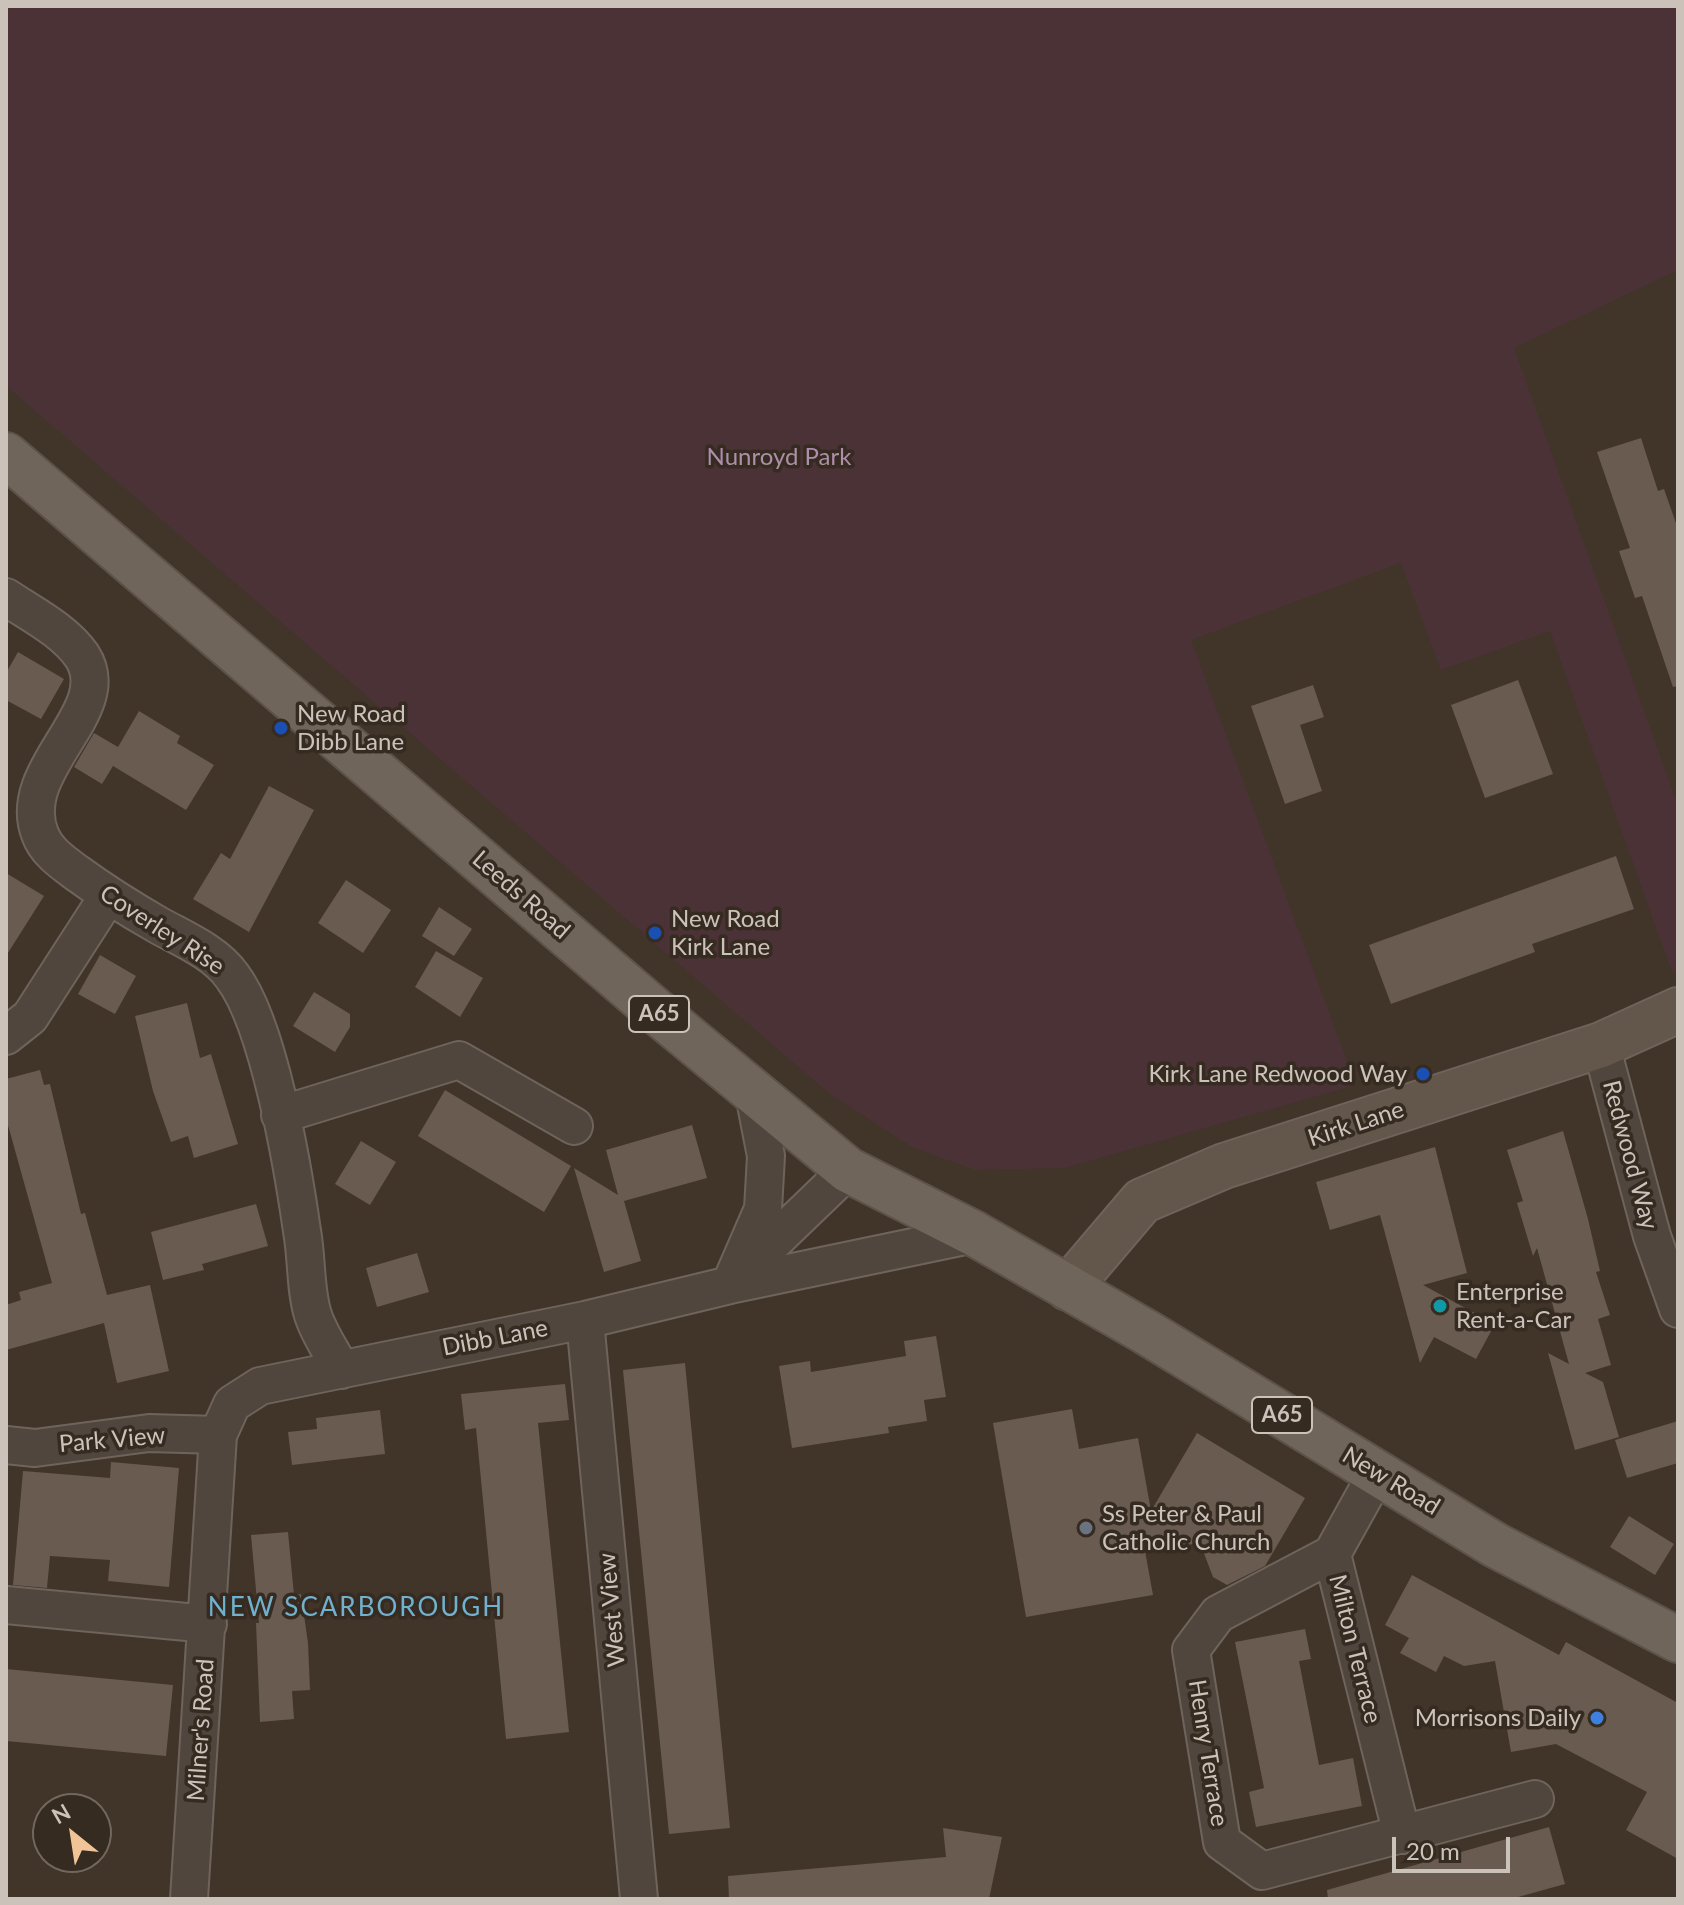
<!DOCTYPE html>
<style>
body{margin:0}
#map{position:relative;width:1684px;height:1905px;overflow:hidden;background:#413429;font-family:Lato,sans-serif}
canvas{display:block}
.frame{position:absolute;inset:0;border:8px solid #cbc2ba;pointer-events:none}
.north{position:absolute;left:32px;top:1793px;width:80px;height:80px;box-sizing:border-box;background:#362b21;border:2px solid #72675e;border-radius:50%;rotate:330deg;font-size:22px;font-weight:700;line-height:32px;text-align:center;color:#cbc2ba}
.north::after{content:'';display:block;margin:auto;width:28px;height:36px;background:#f1c498;clip-path:polygon(50% 0,100% 100%,50% 72%,0 100%)}
.scale{position:absolute;left:1392px;top:1837px;width:118px;height:36px;box-sizing:border-box;border:4px solid #cbc2ba;border-top:0;padding-left:10px;font-size:24px;line-height:28px;white-space:nowrap;color:#cbc2ba;-webkit-text-stroke:6px #362b21;paint-order:stroke}
</style>
<div id="map">
<canvas width="1684" height="1905"></canvas>
<div class="frame"></div>
<div class="north">N</div>
<div class="scale">20 m</div>
</div>
<script>
const ctx = document.querySelector('canvas').getContext('2d');
ctx.lineJoin = 'round';
function fill(path, color) {
  ctx.fillStyle = color;
  ctx.fill(path, 'evenodd');
}
function strokePath(path, color, width, dash) {
  ctx.strokeStyle = color;
  ctx.lineWidth = width;
  ctx.lineCap = dash ? 'butt' : 'round';
  ctx.setLineDash(dash || []);
  ctx.stroke(path);
}
function drawText(font, color, halo, rows, align = 'center') {
  ctx.font = font + ' Lato,sans-serif';
  ctx.lineWidth = 7;
  ctx.setLineDash([]);
  ctx.textBaseline = 'middle';
  ctx.strokeStyle = halo;
  ctx.fillStyle = color;
  for (const [text, x, y, turn = 0] of rows) {
    ctx.save();
    ctx.translate(x, y);
    ctx.rotate((+turn || 0) * Math.PI / 180);
    ctx.textAlign = isNaN(turn) ? turn : align;
    if (halo) ctx.strokeText(text, 0, 0);
    ctx.fillText(text, 0, 0);
    ctx.restore();
  }
}
const green = new Path2D(`
 M6 6H1678V270L1514 348 1678 806V969L1672 972 1550 631 1441 670 1401 563 1191 640 1356 1085 1065 1168 975 1170 912 1147 830 1094 6 386Z`);
const building = new Path2D(`
 M1641 438 1658 491 1664 489 1678 529V686L1673 687 1642 596 1635 598 1619 551 1630 548 1597 452Z
 M18 652 64 679 41 719 6 700V673Z
 M1518 680 1553 774 1485 798 1451 705Z
 M1313 685 1324 717 1300 725 1322 791 1285 804 1251 706Z
 M139 711 180 736 177 743 214 765 186 810 113 766 102 784 74 767 94 733 118 747Z
 M269 786 314 810 249 932 193 899 221 853 230 859Z
 M1616 856 1634 909 1532 944 1535 952 1391 1004 1369 945Z
 M6 873 44 896 6 956Z
 M346 880 391 910 363 953 318 923Z
 M439 907 472 929 454 956 422 936Z
 M436 951 483 978 460 1017 415 987Z
 M100 955 136 976 115 1014 78 994Z
 M314 992 350 1014V1027L335 1052 293 1026Z
 M187 1003 200 1058 211 1054 238 1144 194 1158 188 1136 171 1142 153 1091 135 1016Z
 M40 1070 44 1085 50 1084 81 1214 85 1213 107 1295 150 1285 169 1371 117 1383 104 1323 6 1350V1305L21 1300 19 1292 52 1283 6 1118V1079Z
 M445 1090 571 1166 544 1212 418 1136Z
 M692 1125 707 1178 624 1201 641 1261 604 1272 574 1168 618 1195 606 1150Z
 M1563 1131 1588 1219 1600 1271 1596 1272 1610 1315 1598 1319 1611 1365 1585 1373 1603 1382 1619 1437 1575 1450 1548 1353 1569 1364 1537 1248 1533 1256 1517 1203 1523 1201 1507 1150Z
 M361 1141 396 1162 370 1205 335 1184Z
 M1435 1147 1467 1273 1423 1285 1495 1324 1476 1359 1434 1337 1420 1363 1380 1215 1330 1230 1316 1182Z
 M256 1204 268 1246 202 1264 204 1270 163 1280 151 1232Z
 M417 1253 429 1292 377 1307 366 1268Z
 M936 1336 946 1397 924 1400 927 1421 888 1427 889 1433 792 1448 779 1366 810 1361 811 1372 906 1356 904 1341Z
 M685 1363 730 1828 669 1834 623 1370Z
 M565 1384 569 1420 538 1423 569 1732 506 1739 476 1428 465 1430 461 1394Z
 M1072 1409 1079 1449 1138 1438 1151 1511 1197 1433 1305 1498 1265 1566 1227 1585 1213 1577 1200 1543 1145 1551 1153 1595 1026 1617 993 1423Z
 M380 1410 385 1454 292 1465 288 1432 317 1429 316 1418Z
 M1678 1421V1463L1627 1478 1615 1440Z
 M111 1462 179 1468 169 1587 108 1581 110 1560 50 1556 47 1588 13 1585 23 1471 110 1478Z
 M1629 1516 1674 1544 1655 1575 1610 1547Z
 M288 1532 294 1595 301 1594 308 1643 310 1690 292 1691 294 1719 260 1722 256 1623H259L251 1535Z
 M1412 1575 1559 1655 1566 1642 1678 1703V1859L1626 1830 1647 1792 1556 1744 1511 1752 1495 1661 1464 1666 1444 1656 1436 1672 1400 1653 1409 1638 1385 1625Z
 M1305 1629 1311 1659 1299 1661 1319 1765 1353 1758 1362 1806 1256 1827 1249 1792 1264 1788 1235 1642Z
 M6 1669 173 1685 166 1756 6 1741Z
 M1549 1827 1565 1884 1511 1899H1328L1327 1890Z
 M943 1828 1002 1837 989 1899H729L728 1876 946 1857Z`);
const street = new Path2D(`
 M6 597C31 614 64 630 82 656 118 711 14 768 40 834 46 851 62 862 77 873 103 892 130 909 158 925 183 939 215 952 232 976 269 1024 293 1168 302 1231 307 1258 305 1290 313 1315 319 1334 332 1352 341 1370
 M6 1036 30 1017 108 896
 M1601 1045 1652 1236 1678 1309
 M280 1115 459 1060 574 1126
 M742 1272 848 1170
 M730 1285 763 1209 766 1156 753 1089
 M585 1320 639 1899
 M6 1445 35 1448 149 1433 218 1435
 M1377 1473 1332 1554 1402 1835
 M1332 1554 1218 1614 1191 1650 1222 1842 1262 1871 1535 1799
 M6 1605 208 1624
 M189 1899 218 1435 232 1404 260 1386 585 1320 730 1285 975 1234`);
const secondary = new Path2D(`
 M1068 1288 1142 1201 1224 1166 1601 1045 1678 1010`);
const primary = new Path2D(`
 M6 455 657 1012 848 1170 975 1234 1146 1332 1495 1545 1678 1640`);
const markers = [
 [281,728,8,"#1a4fb4"],
 [655,933,8,"#1a4fb4"],
 [1423,1074,8,"#1a4fb4"],
 [1440,1306,8,"#0f9aa8"],
 [1086,1528,8,"#6b7280"],
 [1597,1718,8,"#3f7fe0"]
];
const shields = [
 [659,1014,60],
 [1282,1415,60]
];
const shieldNames = [
 ["A65",659,1014],
 ["A65",1282,1415]
];
const parkNames = [
 ["Nunroyd Park",779,457]
];
const poiNames = [
 ["New Road",297,714],
 ["Dibb Lane",297,742],
 ["New Road",671,919],
 ["Kirk Lane",671,947],
 ["Kirk Lane Redwood Way",1407,1074,"right"],
 ["Enterprise",1456,1292],
 ["Rent-a-Car",1456,1320],
 ["Ss Peter & Paul",1102,1514],
 ["Catholic Church",1102,1542],
 ["Morrisons Daily",1581,1718,"right"]
];
const streetNames = [
 ["Leeds Road",521,895,41],
 ["Coverley Rise",162,930,33],
 ["Kirk Lane",1356,1124,-18],
 ["Redwood Way",1630,1155,75],
 ["Dibb Lane",495,1338,-11],
 ["Park View",112,1440,-5],
 ["New Road",1391,1481,31],
 ["West View",612,1610,-95],
 ["Milton Terrace",1355,1649,76],
 ["Milner's Road",201,1730,-86],
 ["Henry Terrace",1208,1753,81]
];
const neighbourhoodNames = [
 ["NEW SCARBOROUGH",356,1608]
];
fill(green, '#4b3236');
fill(building, '#695b4f');
strokePath(street, '#6e645b', 40);
strokePath(secondary, '#6e645b', 48);
strokePath(primary, '#5d5249', 48);
strokePath(street, '#51463d', 36);
strokePath(secondary, '#63574b', 44);
strokePath(primary, '#70655b', 44);
for (const [x, y, r, color] of markers) {
  const dot = new Path2D();
  dot.arc(x, y, r, 0, 2 * Math.PI);
  ctx.fillStyle = color;
  ctx.fill(dot);
  strokePath(dot, '#362b21', 3);
}
for (const [x, y, w] of shields) {
  const box = new Path2D();
  box.roundRect(x - w / 2, y - 18, w, 36, 6);
  ctx.fillStyle = '#362b21';
  ctx.fill(box);
  strokePath(box, '#cbc2ba', 2);
}
drawText('bold 22px', '#cbc2ba', null, shieldNames);
drawText('24px', '#ae8eaa', '#362b21', parkNames);
drawText('24px', '#cbc2ba', '#362b21', poiNames, 'left');
drawText('24px', '#cbc2ba', '#362b21', streetNames);
ctx.letterSpacing = '2px';
drawText('26px', '#70b1cf', '#362b21', neighbourhoodNames);
ctx.letterSpacing = '0px';
</script>
